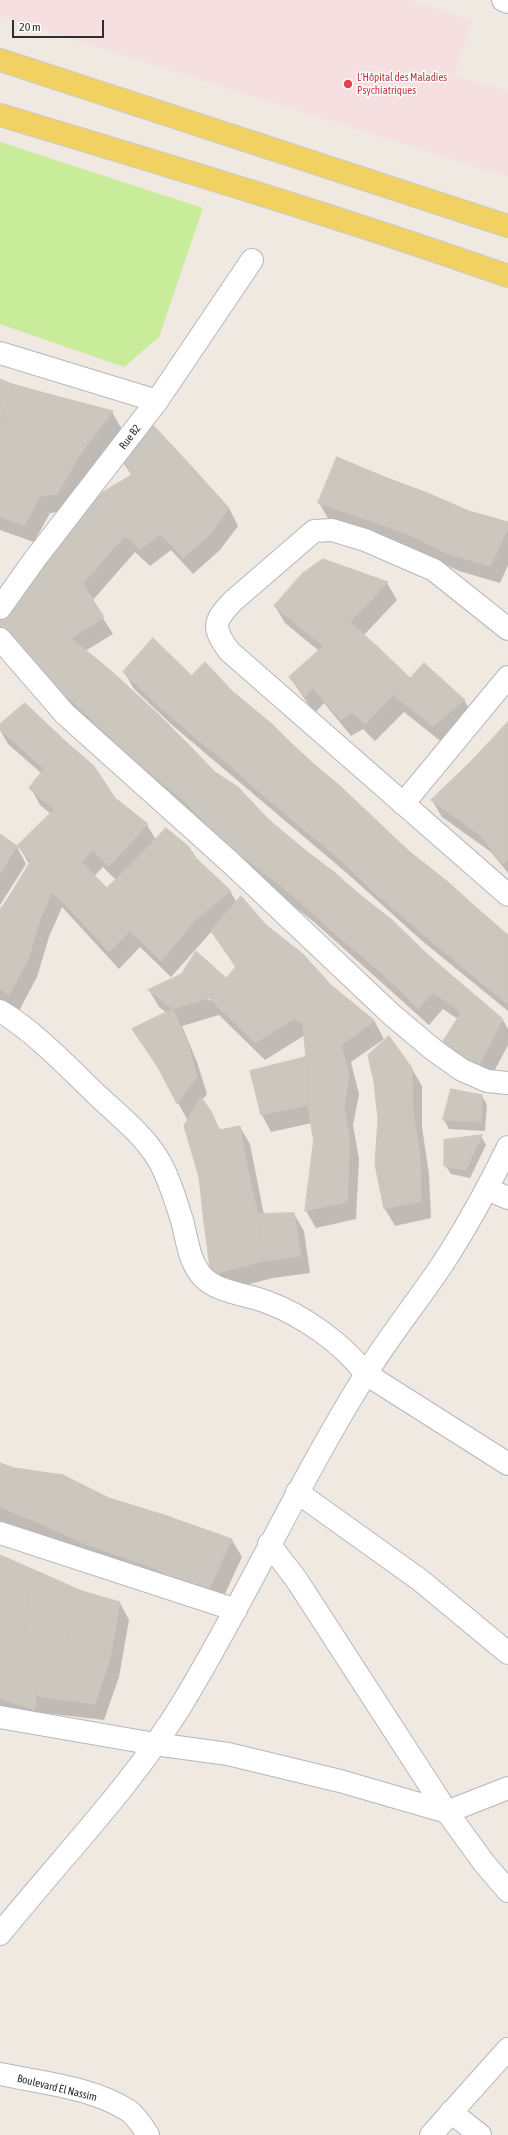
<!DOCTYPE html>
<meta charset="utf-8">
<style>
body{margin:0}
#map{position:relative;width:508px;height:2135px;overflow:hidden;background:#efe9e1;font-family:"Asap Condensed",sans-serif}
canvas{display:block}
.scale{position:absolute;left:12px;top:20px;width:92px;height:18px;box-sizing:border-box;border:2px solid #2e2e2e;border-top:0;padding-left:5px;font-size:12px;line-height:14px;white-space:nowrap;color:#2e2e2e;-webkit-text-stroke:3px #fff;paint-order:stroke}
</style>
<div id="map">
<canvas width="508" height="2135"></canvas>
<div class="scale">20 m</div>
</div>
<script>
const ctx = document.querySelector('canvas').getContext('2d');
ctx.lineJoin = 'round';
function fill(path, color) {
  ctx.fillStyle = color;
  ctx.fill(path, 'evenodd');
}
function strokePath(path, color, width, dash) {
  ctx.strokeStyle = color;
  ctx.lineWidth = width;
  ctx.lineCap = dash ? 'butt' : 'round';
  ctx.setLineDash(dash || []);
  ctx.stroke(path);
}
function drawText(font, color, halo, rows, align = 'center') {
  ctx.font = font + ' "Asap Condensed",sans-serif';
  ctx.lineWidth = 3;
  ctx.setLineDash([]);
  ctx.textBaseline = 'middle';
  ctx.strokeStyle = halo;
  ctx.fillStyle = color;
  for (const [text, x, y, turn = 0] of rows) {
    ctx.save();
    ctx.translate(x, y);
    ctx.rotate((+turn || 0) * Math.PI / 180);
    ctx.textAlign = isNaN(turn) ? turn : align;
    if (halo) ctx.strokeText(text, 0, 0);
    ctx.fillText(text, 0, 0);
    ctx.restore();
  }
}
const medical = new Path2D(`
 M0 0H408L472 20 454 76 508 91V177L0 16Z`);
const pitch = new Path2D(`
 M0 142 203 208 159 337 124 367 0 324Z`);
const shadow = new Path2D(`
 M0 380 112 412 125 435 67 511 50 513 34 542 0 530Z
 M119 455 229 508 238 526 220 550 193 574 171 550 150 566 135 552 92 601 113 634 85 651 267 820 503 1020 508 1029V1045L487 1085 454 1058 444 1041 458 1019 443 1009 429 1025 314 922 252 873 46 685 0 621 90 502 132 476Z
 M319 503 469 512 508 523V565L500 583 459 571 417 550 329 520Z
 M324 560 387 583 397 600 363 636 410 679 464 700 474 717 443 743 404 712 375 741 363 729 351 736 324 703 315 713 301 694 291 677 319 651 285 623 275 606Z
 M124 672 192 677 231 692 272 725 409 852 508 936V1011L421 940 349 875 172 725 134 689Z
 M25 704 93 766 115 799 147 825 156 840 166 829 187 846 196 860 230 891 237 903 241 898 265 925 302 955 331 986 375 1022 384 1039 351 1062 359 1094 353 1125 359 1159 356 1219 316 1228 306 1211 315 1141 312 1123 271 1132 262 1115 251 1071 307 1057 305 1035 265 1060 219 1015 182 1026 197 1062 207 1094 202 1100 221 1131 240 1127 250 1144 264 1215 294 1214 304 1231 310 1273 273 1278 222 1291 212 1274 200 1177 185 1126 188 1121 165 1079 133 1029 167 1013 159 1007 149 990 182 975 196 953 226 980 236 968 212 931 171 977 140 947 119 969 62 907 49 937 37 977 19 1011 0 999V910L30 865 19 847 51 814 40 805 31 788 42 774 8 744 0 730V725ZM103 867 116 880 107 889 94 876ZM186 977 210 998V1001L185 978Z
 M508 724V873L491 852 442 817 432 800Z
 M0 836 17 847 26 864 0 905Z
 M412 1069 422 1086V1127L429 1174 431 1218 395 1226 385 1209 376 1164 379 1119Z
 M482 1096 487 1105 485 1131 449 1129 444 1120Z
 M481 1136 486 1145 470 1178 451 1174 445 1165Z
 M0 1464 164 1516 232 1540 242 1557 218 1609 98 1562 11 1524 0 1523Z
 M0 1556 81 1592 120 1603 129 1620 119 1677 104 1720 45 1713 44 1726 0 1712Z`);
const building = new Path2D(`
 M0 379 14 385 0 424Z
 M14 385 113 411 79 456 0 428Z
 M153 425 192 467 172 492 164 498 132 475 118 455Z
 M0 428 79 456 57 494 40 496 0 475Z
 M337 457 387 478 367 520 318 503Z
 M192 467 229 508 211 533 172 492Z
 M0 475 40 496 25 525 0 517Z
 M132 475 164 498 172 492 211 533 183 558 115 485Z
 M387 478 425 492 407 534 367 520Z
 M115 485 160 534 140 550 89 501Z
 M425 492 469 511 448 554 407 534Z
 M89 501 125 536 109 553 71 522Z
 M469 511 508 522V528L490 566 448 554Z
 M71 522 109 553 83 584 49 553Z
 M49 553 83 584 104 617 71 638 26 588Z
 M323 559 388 582 350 622 302 574Z
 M302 574 350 622 323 646 274 606Z
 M26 588 71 638 35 668 0 629V619Z
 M350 622 381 650 324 701 313 687 305 697 289 677Z
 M71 638 109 669 74 703 35 668Z
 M153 638 192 676 161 708 123 672Z
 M381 650 410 678 365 724 352 712 341 720 324 701Z
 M205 662 232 691 197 739 161 708Z
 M424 663 465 700 433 726 394 696Z
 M109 669 158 714 123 750 74 703Z
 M232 691 273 725 231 766 197 739Z
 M25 703 66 742 45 769 0 730V724Z
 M158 714 185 741 157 779 123 750Z
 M508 722V746L495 736Z
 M273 725 305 757 266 798 231 766Z
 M495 736 508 746V800L468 765Z
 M185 741 215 772 183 800 157 779Z
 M66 742 94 766 54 810 29 788Z
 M305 757 339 785 300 826 266 798Z
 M468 765 508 800V805L480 835 431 800Z
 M94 766 115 798 77 835 54 810Z
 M215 772 238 787 210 828 183 800Z
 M339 785 375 819 338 858 300 826Z
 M238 787 268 819 241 856 210 828Z
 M115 798 148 824 109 866 77 835Z
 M508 805V859L503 864 480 835Z
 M54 810 93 850 63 881 31 861 17 846Z
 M268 819 305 850 280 885 241 856Z
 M375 819 410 852 375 893 338 858Z
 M166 828 188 846 197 859 169 893 132 864Z
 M0 834 17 846 0 874Z
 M305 850 334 872 303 905 280 885Z
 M410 852 448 882 410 923 375 893Z
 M197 859 231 891 197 918 169 893Z
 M31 861 63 881 52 892 40 919 8 899Z
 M81 862 107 888 77 917 52 892Z
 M132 864 169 893 142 919 107 888Z
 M334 872 359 894 334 933 303 905Z
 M448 882 479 910 442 950 410 923Z
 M107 888 142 919 109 952 77 917Z
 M169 893 197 918 161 961 130 931Z
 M359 894 392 920 364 958 334 933Z
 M241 896 266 925 236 967 211 931Z
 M8 899 40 919 28 960 0 944V910Z
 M479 910 508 935V966L490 990 442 950Z
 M392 920 425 952 398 988 364 958Z
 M266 925 303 954 265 993 236 967Z
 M0 944 28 960 9 995 0 989Z
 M196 951 226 978 209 998 182 974Z
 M425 952 450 974 418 1009 398 988Z
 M303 954 331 985 294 1019 265 993Z
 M508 966V1004L490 990Z
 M236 967 294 1019 255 1043 209 998Z
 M182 974 209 998 173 1009 148 990Z
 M450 974 503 1019 477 1069 443 1041 461 1013 433 992Z
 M331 985 375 1021 341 1045 294 1019Z
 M173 1009 188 1044 158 1067 132 1029Z
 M303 1023 341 1045 349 1076 308 1075Z
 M389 1036 412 1068 374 1082 368 1055Z
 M188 1044 197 1077 177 1104 158 1067Z
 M306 1057 308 1105 261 1115 250 1071Z
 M412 1068 413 1110 378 1119 374 1082Z
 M308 1075 349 1076 344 1107 308 1105Z
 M451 1089 482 1095 481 1122 443 1120Z
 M201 1097 212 1113 219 1130 240 1126 248 1171 199 1177 184 1126Z
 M308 1105 344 1107 350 1141H314Z
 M413 1110 420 1156 375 1164 378 1119Z
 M482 1135 466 1170 444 1166V1140Z
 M314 1141H350L347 1202 305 1211Z
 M420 1156 421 1201 384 1209 375 1164Z
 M248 1171 258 1214 204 1222 199 1177Z
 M294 1213 301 1256 263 1261 258 1214Z
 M258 1214 263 1261 211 1275 204 1222Z
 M0 1463 14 1468 0 1507Z
 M14 1468 63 1475 41 1524 0 1507Z
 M63 1475 109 1498 87 1545 41 1524Z
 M109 1498 164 1515 143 1564 87 1545Z
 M164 1515 232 1539 208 1592 143 1564Z
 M0 1555 32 1569 24 1631 0 1625Z
 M32 1569 82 1591 66 1642 24 1631Z
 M82 1591 120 1602 110 1659 66 1642Z
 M0 1625 40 1636 35 1710 0 1699Z
 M40 1636 66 1642 110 1659 95 1704 36 1696Z`);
const minor = new Path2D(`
 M503 0 508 2
 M0 353 157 401
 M0 608 35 559 157 401 252 260
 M508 629 434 570 365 540 332 530 314 531 233 601C213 622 212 627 229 651L508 895
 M0 639 65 714 230 862 392 1015 435 1051 462 1070 487 1081 508 1083
 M403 804 508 677
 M0 1011C34 1031 67 1066 96 1094 117 1114 143 1134 158 1159 169 1177 177 1204 183 1224 187 1241 190 1264 203 1277 218 1293 247 1294 267 1302 304 1316 342 1343 366 1374L508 1464
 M487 1189 508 1198
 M297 1492 420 1580 508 1653
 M0 1533 236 1610
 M269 1544 296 1579 447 1812 484 1863 508 1891
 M0 1717 155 1744 228 1754 340 1781 447 1812 508 1788
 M0 1934C61 1858 131 1787 182 1704 247 1597 299 1481 366 1374 391 1333 423 1295 449 1254 471 1219 490 1184 508 1147
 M0 2074C42 2083 92 2087 129 2111 137 2117 143 2127 148 2135
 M451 2112 480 2135
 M431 2135 508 2049`);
const major = new Path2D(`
 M0 60 508 226
 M0 115C170 166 340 217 508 276`);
const markers = [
 [348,84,5,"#e0444e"]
];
const healthNames = [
 ["L'Hôpital des Maladies",357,78],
 ["Psychiatriques",357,91]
];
const streetNames = [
 ["Rue B2",130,437,-53],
 ["Boulevard El Nassim",57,2088,14]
];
fill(medical, '#f5dfe0');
fill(pitch, '#c9ec9a');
fill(shadow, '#0003');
fill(building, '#cbc7bf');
strokePath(building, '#cbc5ba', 1);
strokePath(minor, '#b4b7c1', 24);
strokePath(major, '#c9c9c9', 24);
strokePath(minor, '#fff', 22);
strokePath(major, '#f2d163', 22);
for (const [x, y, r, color] of markers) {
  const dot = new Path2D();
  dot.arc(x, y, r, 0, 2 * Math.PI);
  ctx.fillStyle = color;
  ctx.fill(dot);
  strokePath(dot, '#fff', 1.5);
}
drawText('11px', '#be3a42', '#fff', healthNames, 'left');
drawText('11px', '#2e2e2e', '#fff', streetNames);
</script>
